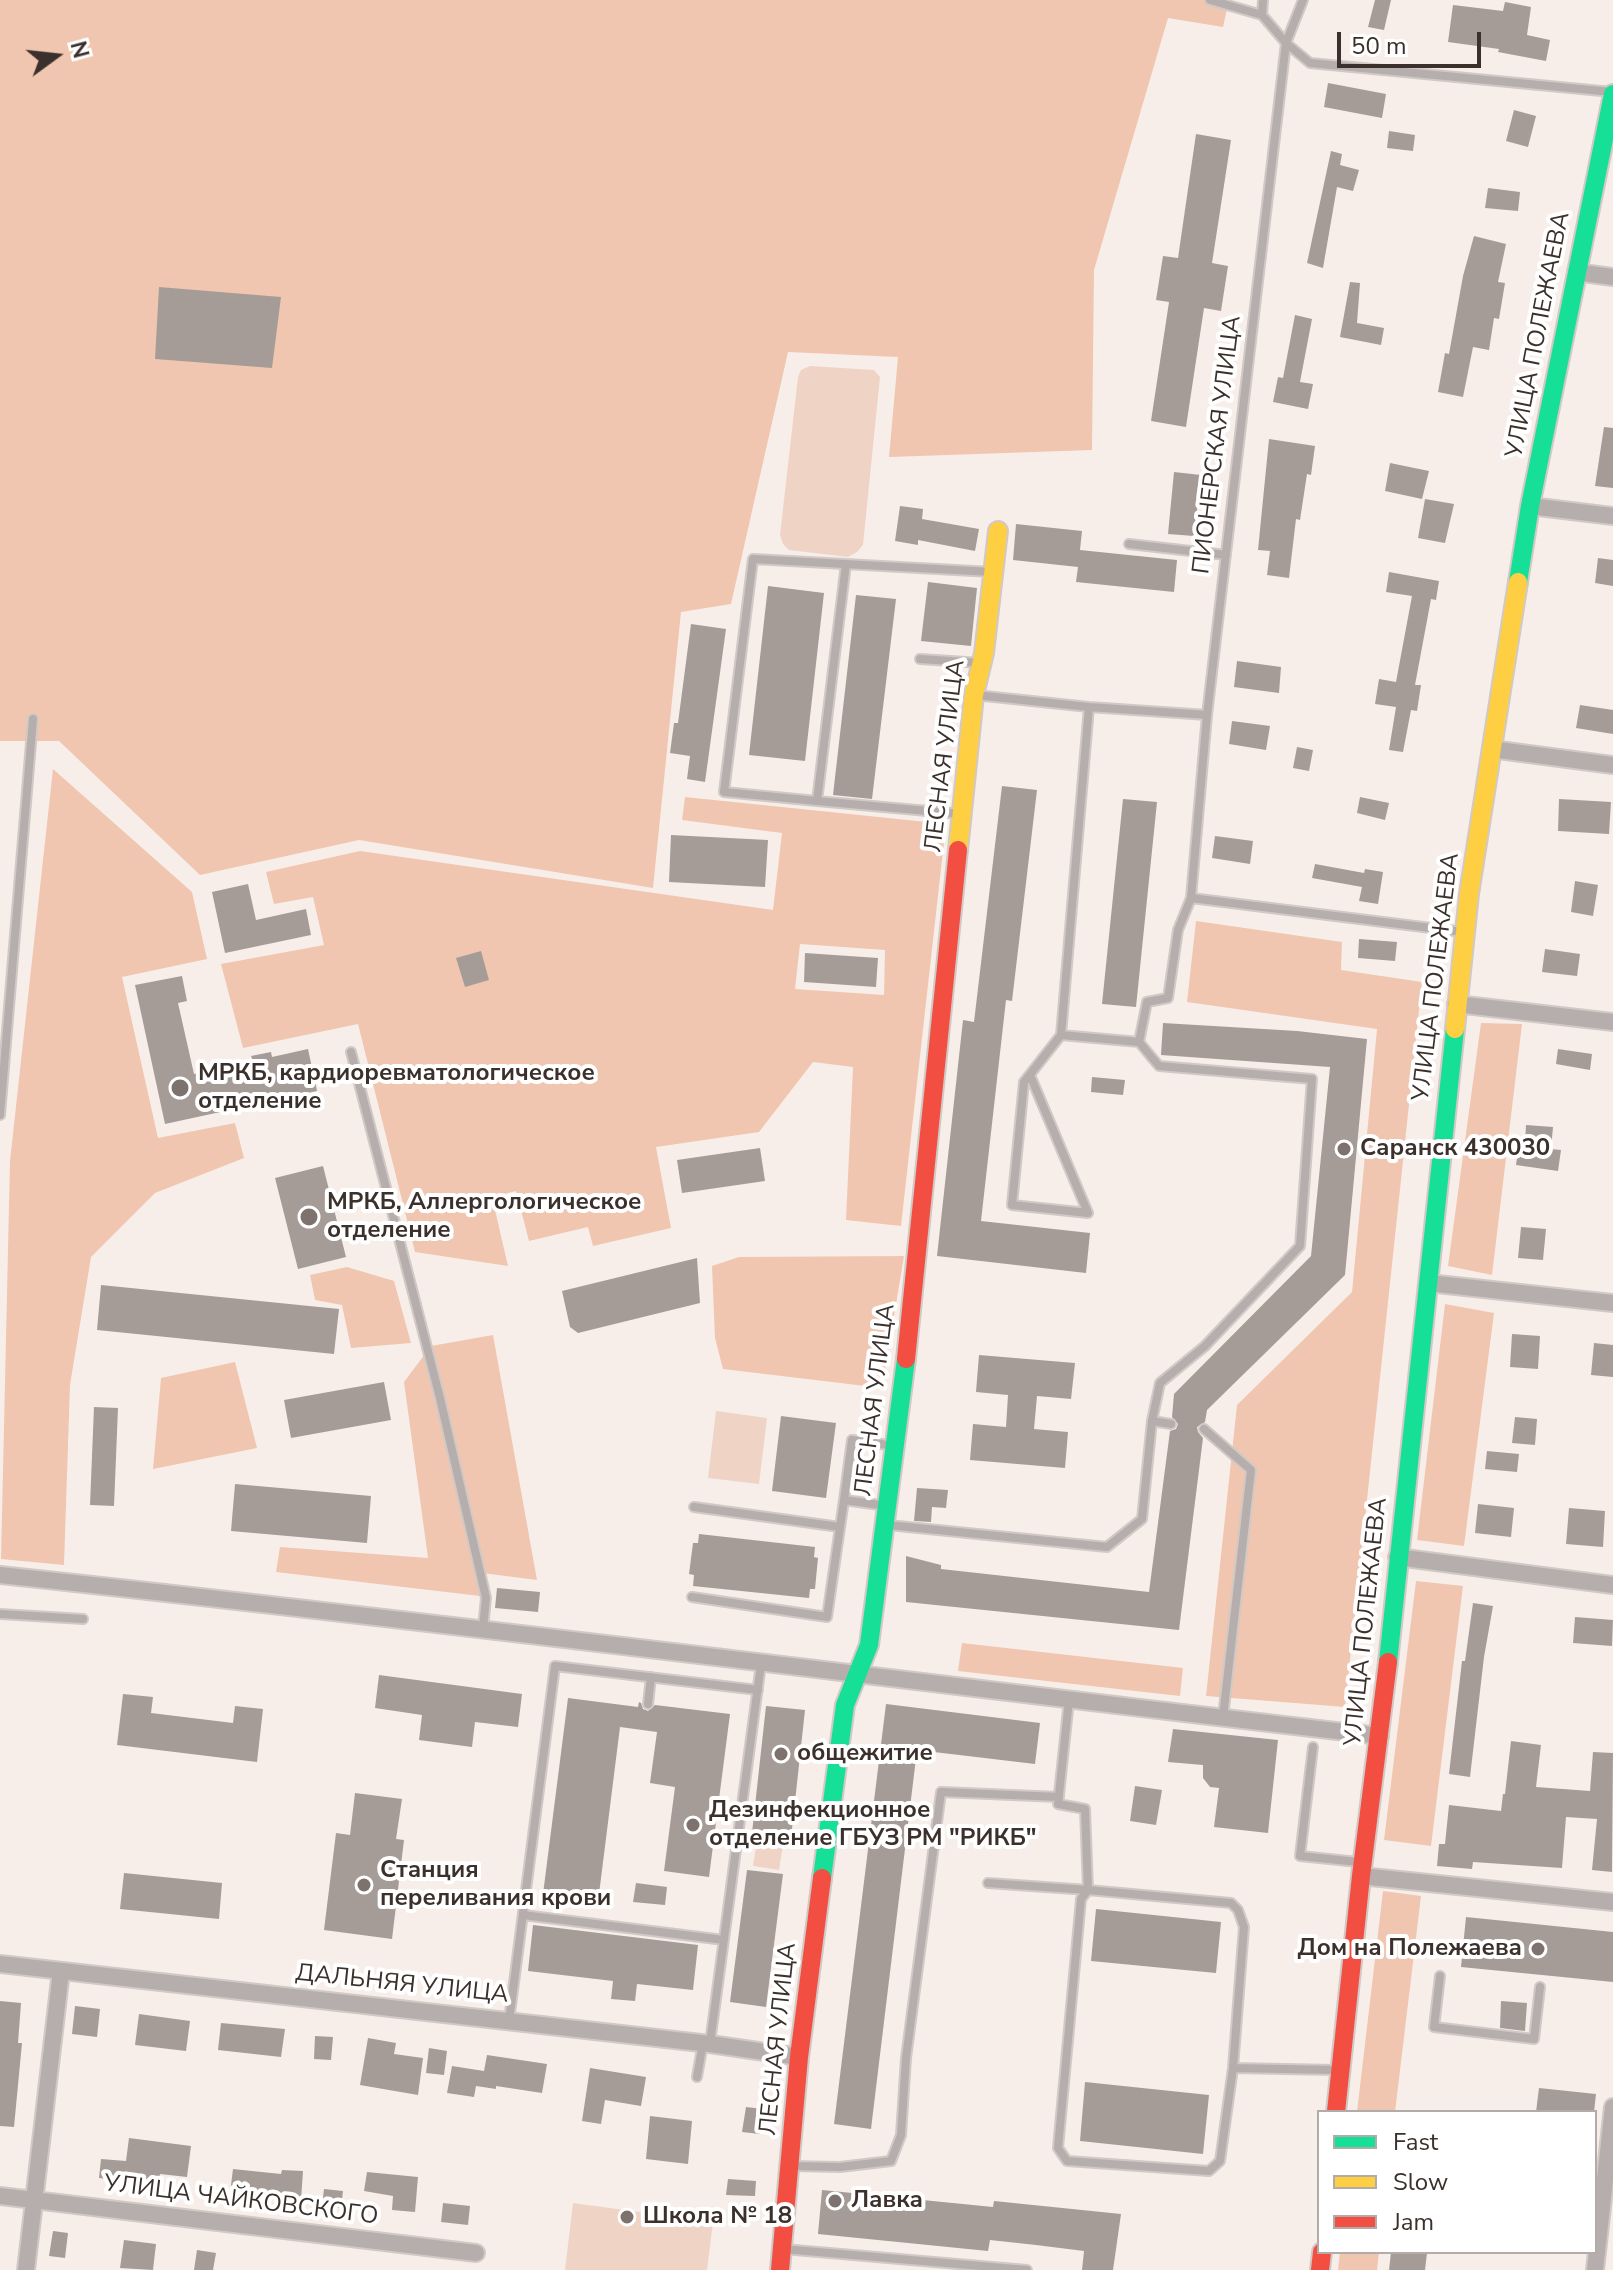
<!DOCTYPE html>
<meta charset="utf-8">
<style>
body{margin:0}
#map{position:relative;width:1613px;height:2270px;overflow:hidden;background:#f8eee9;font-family:"Nunito Sans",sans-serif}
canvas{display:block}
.legend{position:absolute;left:1317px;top:2110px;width:280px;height:144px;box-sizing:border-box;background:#fff;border:2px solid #b1acaa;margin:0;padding:10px 14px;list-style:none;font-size:24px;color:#3b302b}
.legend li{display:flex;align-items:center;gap:16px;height:40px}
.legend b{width:40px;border:2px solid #b1acaa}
.north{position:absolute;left:16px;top:16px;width:80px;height:80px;-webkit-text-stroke:6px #fff;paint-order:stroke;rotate:75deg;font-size:22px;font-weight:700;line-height:32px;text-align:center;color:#3b302b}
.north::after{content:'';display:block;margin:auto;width:28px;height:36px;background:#3b302b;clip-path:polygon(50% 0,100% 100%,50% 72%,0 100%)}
.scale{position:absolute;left:1337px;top:32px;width:144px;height:36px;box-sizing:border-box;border:4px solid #3b302b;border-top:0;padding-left:10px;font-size:24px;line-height:28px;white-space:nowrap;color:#3b302b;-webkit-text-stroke:6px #fff;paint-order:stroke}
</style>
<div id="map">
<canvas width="1613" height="2270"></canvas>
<ul class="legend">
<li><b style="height:10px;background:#16e098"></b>Fast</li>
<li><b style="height:10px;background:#ffcf43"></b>Slow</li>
<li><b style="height:10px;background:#f24e42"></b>Jam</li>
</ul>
<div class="north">N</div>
<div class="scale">50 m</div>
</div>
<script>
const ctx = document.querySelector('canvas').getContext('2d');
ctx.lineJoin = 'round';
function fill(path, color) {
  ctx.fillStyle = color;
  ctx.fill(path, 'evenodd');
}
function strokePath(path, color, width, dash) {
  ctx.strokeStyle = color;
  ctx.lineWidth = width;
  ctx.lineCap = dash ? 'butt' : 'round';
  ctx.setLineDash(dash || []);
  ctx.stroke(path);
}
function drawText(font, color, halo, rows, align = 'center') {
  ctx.font = font + ' "Nunito Sans",sans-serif';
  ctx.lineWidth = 8;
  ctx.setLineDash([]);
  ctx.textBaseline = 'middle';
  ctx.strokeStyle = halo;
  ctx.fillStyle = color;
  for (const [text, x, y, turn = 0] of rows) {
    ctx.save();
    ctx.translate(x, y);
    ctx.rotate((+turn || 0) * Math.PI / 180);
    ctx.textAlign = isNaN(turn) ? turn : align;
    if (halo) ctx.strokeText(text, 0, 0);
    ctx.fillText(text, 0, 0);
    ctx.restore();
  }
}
const green = new Path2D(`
 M810 366 874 370 880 377 863 545 857 552 848 557 789 550 783 544 780 535 798 377 801 370Z
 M716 1411 767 1418 759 1484 708 1478Z
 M757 1841 783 1845 779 1870 753 1866Z
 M573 2203 713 2222 707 2270H565Z`);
const forest = new Path2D(`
 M0 0H1229L1223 27 1168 18 1094 270 1092 450 889 457 898 357 788 352 731 604 681 612 653 888 359 840 200 875 59 741H0Z
 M53 769 192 892 207 959 122 977 158 1138 235 1123 244 1158 155 1193 91 1257 70 1385 64 1565 1 1559 10 1161Z
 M685 797 946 824 901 1226 846 1220 853 1067 813 1062 759 1132 656 1147 671 1228 593 1246 588 1227 529 1241 516 1191 492 1197 508 1266 415 1252 358 1024 243 1048 221 964 324 945 313 897 274 904 266 872 360 851 773 910 782 833 682 820ZM800 944 885 950 884 995 795 989Z
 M1196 921 1342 942 1341 970 1422 982 1345 1707 1206 1696 1237 1405 1352 1292 1377 1029 1187 1002Z
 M1481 1023 1522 1024 1492 1275 1448 1266Z
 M904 1256 882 1388 723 1369 715 1338 712 1266 739 1257Z
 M347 1267 394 1281 411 1343 351 1348 342 1305 315 1300 310 1275Z
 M1445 1304 1494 1313 1464 1546 1417 1540Z
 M493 1335 537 1580 482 1573 480 1596 276 1572 280 1547 428 1558 404 1382 431 1346Z
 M235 1362 257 1448 153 1469 161 1378Z
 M1416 1581 1463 1586 1431 1846 1384 1840Z
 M962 1643 1183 1668 1180 1696 958 1671Z
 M1383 1891 1421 1896 1395 2112H1357Z
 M1340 2252H1379L1377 2270H1338Z`);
const building = new Path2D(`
 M1375 0H1391L1384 30 1368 27Z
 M1505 2 1531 7 1527 35 1550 40 1546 61 1498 52 1499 49 1448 42 1453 5 1503 11Z
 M1328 83 1386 94 1382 118 1324 107Z
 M1514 110 1536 116 1528 147 1506 141Z
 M1389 131 1415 135 1413 151 1387 148Z
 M1196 134 1231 140 1212 263 1228 266 1221 311 1204 308 1186 427 1151 421 1169 302 1156 300 1163 256 1178 258Z
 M1331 151 1342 154 1340 165 1359 170 1353 191 1337 187 1323 268 1307 263Z
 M1488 188 1520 192 1518 211 1485 208Z
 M1474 236 1506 244 1498 282 1505 283 1499 319 1494 318 1489 350 1473 347 1463 397 1438 392 1445 353 1449 354 1463 276Z
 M1350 282 1360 283 1357 323 1384 328 1381 345 1340 337Z
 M159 287 281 297 272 368 155 359Z
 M1295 315 1312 319 1300 382 1313 384 1308 409 1273 402 1278 377 1283 378Z
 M1604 427 1613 428V488L1595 486Z
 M1269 439 1315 446 1311 475 1307 474 1300 520 1296 519 1289 578 1267 575 1270 551 1258 550Z
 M1390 463 1429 471 1422 499 1385 491Z
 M1174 472 1201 475 1194 536 1168 534Z
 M1425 499 1454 504 1445 543 1418 538Z
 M900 506 923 509 922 519 979 529 975 551 918 540V545L895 541Z
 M1016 524 1082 531 1080 550 1177 560 1174 592 1076 582 1078 567 1013 560Z
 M1598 558 1613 560V586L1595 583Z
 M1389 572 1439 581 1436 600 1431 599 1415 685H1421L1417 711 1411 710 1403 752 1389 750 1396 707 1375 704 1379 679 1396 682 1412 596 1386 592Z
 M928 582 977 588 971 646 921 641Z
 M768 586 824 593 805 761 749 755Z
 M856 595 896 599 872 799 833 795Z
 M691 624 726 629 705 782 687 779 690 756 670 753 674 723H678Z
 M1237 661 1281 667 1279 693 1234 687Z
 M1580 705 1613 710V734L1576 728Z
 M1232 721 1270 726 1266 750 1229 744Z
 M1297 747 1313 750 1309 771 1293 768Z
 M1002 786 1037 790 1012 1001 1006 1000 981 1221 1090 1233 1086 1273 937 1256 963 1020 974 1022Z
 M1360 797 1389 803 1385 820 1357 813Z
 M1123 799 1157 802 1136 1007 1102 1004Z
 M1559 799 1611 802 1609 834 1558 831Z
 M671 835 768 840 765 887 669 882Z
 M1215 836 1253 841 1250 864 1212 858Z
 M1315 864 1364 873 1365 869 1383 872 1378 904 1359 901 1362 887 1312 878Z
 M1575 881 1598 885 1593 916 1571 912Z
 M248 884 256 920 306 909 311 935 225 953 212 892Z
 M1359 939 1397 942 1395 961 1358 958Z
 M1545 949 1580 954 1577 976 1542 972Z
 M481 951 489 980 465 987 456 958Z
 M805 953 878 958 876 987 804 982Z
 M182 976 187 1001 178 1003 194 1074 253 1061 251 1056 271 1052 272 1057 308 1049 317 1091 165 1124 135 985Z
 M1163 1023 1297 1031 1367 1039 1345 1275 1207 1410 1205 1422 1197 1427 1198 1432 1203 1438 1179 1630 906 1602V1556L941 1565V1569L1149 1592 1170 1431 1176 1429 1178 1424 1172 1417 1174 1394 1311 1256 1330 1067 1161 1055Z
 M1558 1049 1592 1054 1590 1070 1556 1064Z
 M1092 1077 1125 1080 1123 1095 1091 1092Z
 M1526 1125 1553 1127 1551 1149 1561 1150 1558 1171 1516 1165 1519 1143 1525 1144Z
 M760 1148 765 1181 682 1193 677 1160Z
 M323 1166 346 1257 298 1269 275 1178Z
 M1521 1227 1546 1229 1543 1260 1518 1258Z
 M697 1258 700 1303 578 1333 570 1327 562 1291Z
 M101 1285 339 1309 334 1354 97 1330Z
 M1512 1334 1540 1336 1538 1369 1510 1367Z
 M1594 1343 1613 1345V1377L1591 1375Z
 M979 1355 1075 1363 1071 1399 1037 1396 1034 1429 1068 1432 1065 1468 970 1460 973 1424 1006 1427 1008 1395 976 1392Z
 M384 1382 391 1420 291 1438 284 1400Z
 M94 1407 118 1408 114 1506 90 1505Z
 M781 1416 836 1423 826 1498 772 1491Z
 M1515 1417 1537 1419 1535 1445 1512 1443Z
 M1487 1451 1519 1454 1517 1472 1485 1469Z
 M235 1484 371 1496 367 1543 231 1531Z
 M917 1488 948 1490 946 1508 932 1507 931 1522 914 1521Z
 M1478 1504 1514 1508 1511 1537 1475 1533Z
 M1569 1508 1605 1511 1603 1547 1566 1544Z
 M699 1534 815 1547 814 1557 818 1558 815 1589H810L809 1598 693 1586 694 1575 689 1574 693 1543H698Z
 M497 1588 540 1592 538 1612 495 1608Z
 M1473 1603 1493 1606 1484 1657 1470 1777 1449 1774 1462 1661H1465Z
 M1575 1617 1613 1620 1612 1646 1573 1643Z
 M379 1675 522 1694 518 1727 475 1722 472 1747 419 1740 422 1715 375 1708Z
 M123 1694 153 1697 151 1713 233 1723 235 1706 263 1709 257 1762 117 1745Z
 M568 1698 638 1707 639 1702 641 1703 643 1709 648 1711 655 1705 730 1714 709 1877 664 1871 675 1787 650 1783 657 1732 620 1727 598 1902 543 1894Z
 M886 1704 1040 1723 1035 1764 917 1750 871 2129 834 2124Z
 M766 1706 805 1710 791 1838 752 1833Z
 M1173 1729 1278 1740 1268 1833 1214 1827 1219 1788 1210 1787 1203 1778V1765L1168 1762Z
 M1511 1741 1541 1745 1536 1787 1590 1791 1593 1752 1613 1753 1612 1872 1592 1870 1597 1819 1566 1817 1562 1868 1473 1862 1472 1869 1437 1866 1439 1844H1445L1449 1805 1501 1811 1503 1794H1505Z
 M1135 1786 1162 1790 1156 1825 1130 1821Z
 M355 1793 402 1799 396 1839 404 1840 392 1939 324 1930 336 1833 350 1835Z
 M747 1870 783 1874 766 2007 730 2002Z
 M124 1873 222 1883 219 1919 120 1909Z
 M636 1883 667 1887 665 1905 633 1902Z
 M1096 1909 1221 1922 1216 1973 1091 1961Z
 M1466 1917 1613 1932V1982L1461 1967Z
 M533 1925 698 1945 693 1990 637 1984 635 2001 611 1999 613 1981 528 1971Z
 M0 2001 21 2003 18 2043H22L14 2127 0 2126Z
 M1501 2001 1527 2003 1525 2031 1500 2028Z
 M75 2006 100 2009 97 2037 72 2034Z
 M139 2014 190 2021 186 2051 135 2045Z
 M221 2023 285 2029 281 2057 218 2050Z
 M315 2036 333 2037 331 2060 314 2059Z
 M368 2038 396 2043 394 2054 423 2058 418 2095 360 2085Z
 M429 2048 447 2051 444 2075 426 2073Z
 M487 2055 547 2064 542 2093 496 2086V2089L476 2086 474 2097 447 2093 452 2066 484 2071Z
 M590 2068 646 2077 641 2106 605 2100 601 2124 582 2121Z
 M1085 2082 1209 2095 1203 2154 1080 2141Z
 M1539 2088 1596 2094 1594 2112H1536Z
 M746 2107 763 2109 760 2134 742 2132Z
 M650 2116 692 2121 688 2164 646 2159Z
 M129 2138 191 2146 187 2177 160 2174 159 2185 99 2178 101 2159 126 2161Z
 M233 2169 281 2174 282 2170 303 2171 301 2200 230 2193Z
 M367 2172 418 2177 415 2212 392 2210 393 2196 364 2191Z
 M728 2179 756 2181 755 2196 726 2195Z
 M324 2189 343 2191 341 2208 322 2206Z
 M822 2190 993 2207 994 2201 1121 2214 1113 2270H1082L1084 2251 1036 2245 990 2240 988 2251 818 2234Z
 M443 2203 470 2206 468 2225 441 2222Z
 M53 2231 68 2233 65 2258 49 2256Z
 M124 2240 156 2244 153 2270 120 2268Z
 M197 2250 216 2253 213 2270H194Z
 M1391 2252 1427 2253 1425 2270H1389Z`);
const lane = new Path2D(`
 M1210 0 1262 15 1286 43 1310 63 1612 92
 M1262 15 1263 0
 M1129 544 1226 555
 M846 564 817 801 961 814
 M920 659 981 663
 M975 695 1089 707 1061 1035 1139 1042
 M1089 707 1207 715
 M817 801 724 792 753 559 992 572
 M1191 898 1207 715 1286 43 1303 0
 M351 1052 440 1398 486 1598 483 1628
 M1030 1075 1088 1213 1012 1205 1024 1082 1061 1035
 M0 1115 33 719
 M1152 1421 1171 1424
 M1204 1429 1251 1470 1223 1717
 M844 1500 852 1440 895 1446
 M694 1507 840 1527
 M888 1525 1107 1547 1142 1519 1152 1421 1160 1383 1205 1346 1300 1246 1312 1079 1159 1066 1139 1042 1147 1002 1168 998 1178 930 1191 898 1463 932
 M692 1597 827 1617 844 1500 887 1506
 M0 1614 83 1619
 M648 1704 651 1677
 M1313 1747 1300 1856 1358 1862
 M988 1883 1088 1890 1085 1809 1058 1804 1069 1700
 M1088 1890 1231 1903 1238 1910 1244 1927 1233 2068 1220 2161 1209 2171 1067 2161 1058 2148 1081 1899Z
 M523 1915 724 1940
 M1440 1976 1434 2027 1534 2039 1540 1987
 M509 2021 555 1666 758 1690
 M710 2043 761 1664
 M1233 2068 1336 2070
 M697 2077 703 2043
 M791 2166 840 2167 891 2161 901 2135 906 2058 941 1792 1059 1797
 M783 2249 1027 2270`);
const street = new Path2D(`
 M1576 272 1613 277
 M1530 506 1613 516
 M1491 749 1613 765
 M1456 1004 1613 1022
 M1428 1283 1613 1303
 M1397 1557 1613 1585
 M0 1575C461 1624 920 1683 1380 1736
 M1361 1876 1613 1902
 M0 1964 710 2044 799 2057
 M0 2196 476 2253
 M26 2270 61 1971
 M1595 2270 1613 2107`);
const fast = new Path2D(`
 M1518 582 1530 506 1613 94
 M1388 1662 1455 1029
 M822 1878 845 1705 869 1645 906 1359`);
const slow = new Path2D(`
 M958 850 974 695 984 653 998 531
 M1455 1029 1469 894 1518 582`);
const jam = new Path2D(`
 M906 1359 958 850
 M1336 2112 1361 1876 1388 1662
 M780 2270 799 2057 822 1878
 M1320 2270 1322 2252`);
const markers = [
 [180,1088,10,"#7d726e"],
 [1344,1149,8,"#7d726e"],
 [309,1217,10,"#7d726e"],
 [781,1754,8,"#7d726e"],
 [693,1825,8,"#7d726e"],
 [364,1885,8,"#7d726e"],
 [1538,1949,8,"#7d726e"],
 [835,2201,8,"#7d726e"],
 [627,2217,8,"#7d726e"]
];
const streetNames = [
 ["УЛИЦА ПОЛЕЖАЕВА",1539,335,-79],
 ["ПИОНЕРСКАЯ УЛИЦА",1218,445,-83],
 ["ЛЕСНАЯ УЛИЦА",946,756,-83],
 ["УЛИЦА ПОЛЕЖАЕВА",1437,977,-83],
 ["ЛЕСНАЯ УЛИЦА",876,1400,-83],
 ["УЛИЦА ПОЛЕЖАЕВА",1367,1622,-84],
 ["ДАЛЬНЯЯ УЛИЦА",402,1985,6],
 ["ЛЕСНАЯ УЛИЦА",779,2039,-84],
 ["УЛИЦА ЧАЙКОВСКОГО",241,2201,7]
];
const poiNames = [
 ["МРКБ, кардиоревматологическое",198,1074],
 ["отделение",198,1102],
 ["Саранск 430030",1360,1149],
 ["МРКБ, Аллергологическое",327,1203],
 ["отделение",327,1231],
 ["общежитие",797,1754],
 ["Дезинфекционное",709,1811],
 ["отделение ГБУЗ РМ \"РИКБ\"",709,1839],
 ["Станция",380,1871],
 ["переливания крови",380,1899],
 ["Дом на Полежаева",1522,1949,"right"],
 ["Лавка",851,2201],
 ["Школа № 18",643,2217]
];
fill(green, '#efd3c5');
fill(forest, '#f0c6b0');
fill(building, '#a69c97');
strokePath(lane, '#d1c9c5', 12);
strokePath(street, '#d1c9c5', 20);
strokePath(fast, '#d1c9c5', 22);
strokePath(slow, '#d1c9c5', 22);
strokePath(jam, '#d1c9c5', 22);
strokePath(lane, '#b5aeac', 8);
strokePath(street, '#b5aeac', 16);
strokePath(fast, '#16e098', 18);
strokePath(slow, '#ffcf43', 18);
strokePath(jam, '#f24e42', 18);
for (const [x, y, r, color] of markers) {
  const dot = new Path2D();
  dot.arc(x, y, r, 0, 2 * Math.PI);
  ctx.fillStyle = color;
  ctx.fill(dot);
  strokePath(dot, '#fff', 3);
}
drawText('24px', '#3b302b', '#fff', streetNames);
drawText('bold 24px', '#3b302b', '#fff', poiNames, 'left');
</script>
